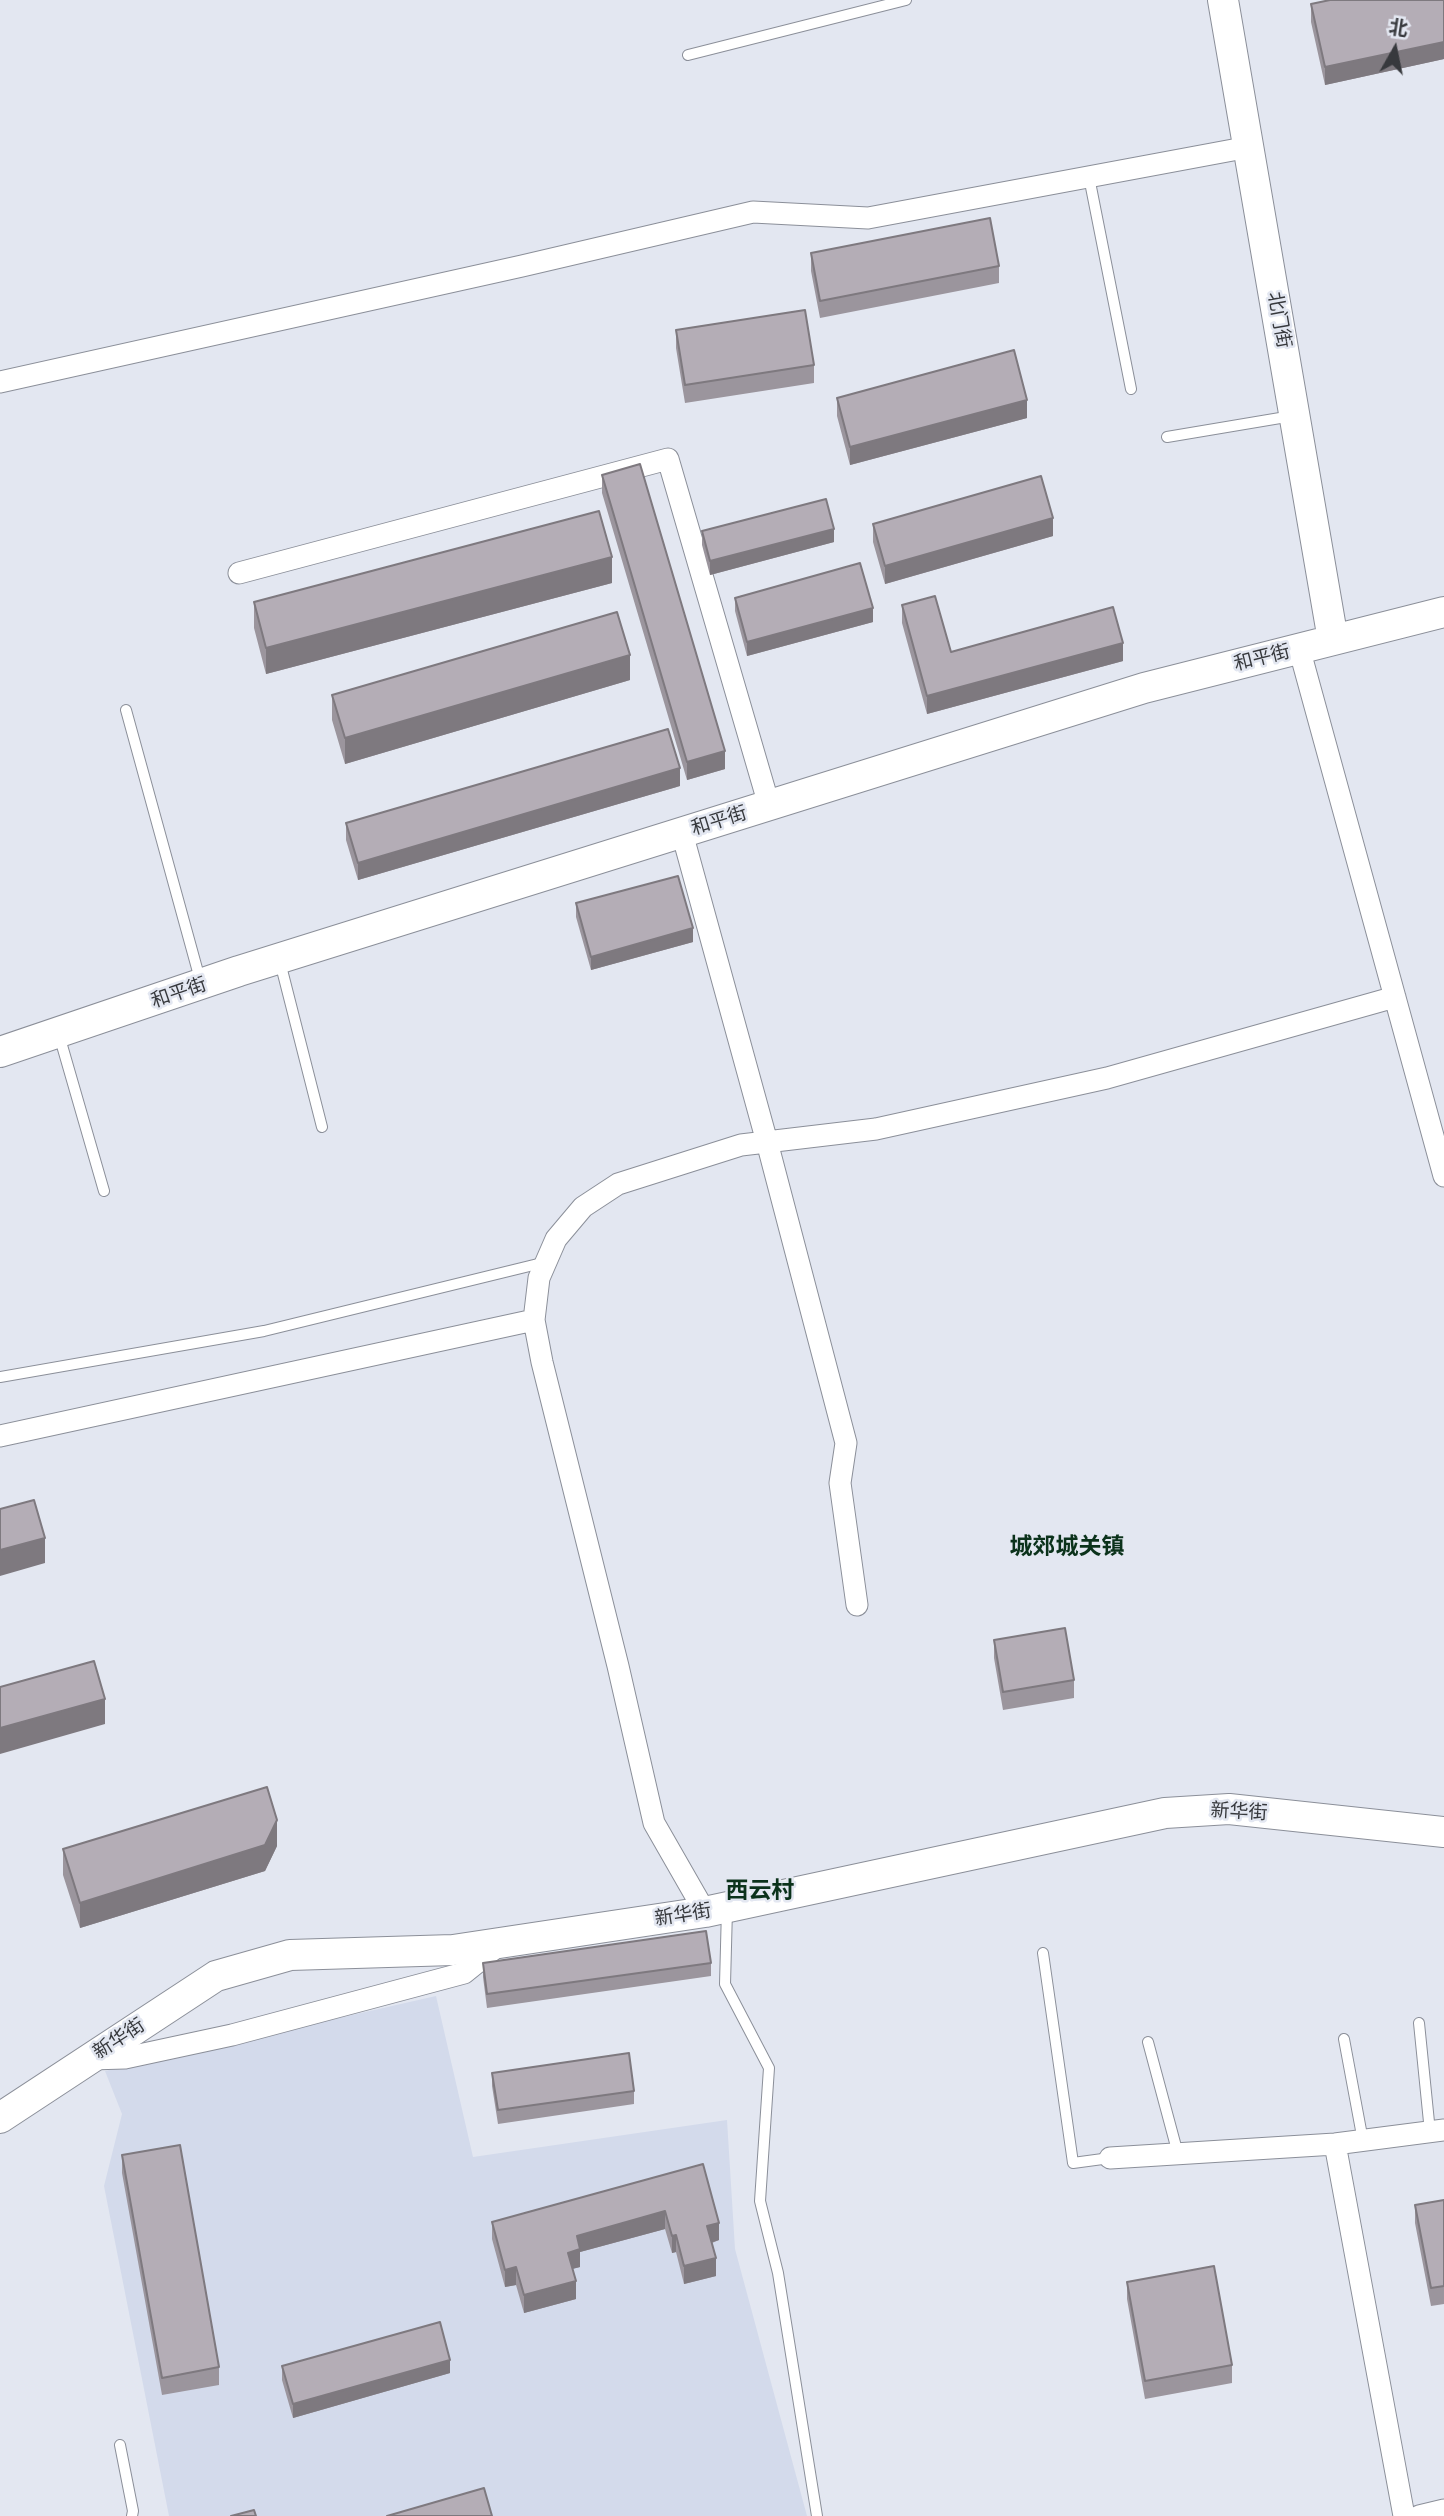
<!DOCTYPE html>
<meta charset="utf-8">
<style>
body{margin:0}
#map{position:relative;width:1444px;height:2516px;overflow:hidden;background:#e3e7f1;font-family:Cabin,"Noto Sans SC",sans-serif}
canvas{display:block}
.north{position:absolute;left:1360px;top:14px;width:70px;height:70px;-webkit-text-stroke:5px #e3e7f1;paint-order:stroke;rotate:9deg;font-size:19px;font-weight:700;line-height:28px;text-align:center;color:#37393d}
.north::after{content:'';display:block;margin:auto;width:24px;height:32px;background:#37393d;clip-path:polygon(50% 0,100% 100%,50% 72%,0 100%)}
</style>
<div id="map">
<canvas width="1444" height="2516"></canvas>
<div class="north">北</div>
</div>
<script>
const ctx = document.querySelector('canvas').getContext('2d');
ctx.lineJoin = 'round';
function fill(path, color) {
  ctx.fillStyle = color;
  ctx.fill(path, 'evenodd');
}
function strokePath(path, color, width, dash) {
  ctx.strokeStyle = color;
  ctx.lineWidth = width;
  ctx.lineCap = dash ? 'butt' : 'round';
  ctx.setLineDash(dash || []);
  ctx.stroke(path);
}
function drawText(font, color, halo, rows, align = 'center') {
  ctx.font = font + ' Cabin,"Noto Sans SC",sans-serif';
  ctx.lineWidth = 5;
  ctx.setLineDash([]);
  ctx.textBaseline = 'middle';
  ctx.strokeStyle = halo;
  ctx.fillStyle = color;
  for (const [text, x, y, turn = 0] of rows) {
    ctx.save();
    ctx.translate(x, y);
    ctx.rotate((+turn || 0) * Math.PI / 180);
    ctx.textAlign = isNaN(turn) ? turn : align;
    if (halo) ctx.strokeText(text, 0, 0);
    ctx.fillText(text, 0, 0);
    ctx.restore();
  }
}
const built = new Path2D(`
 M436 1996 473 2157 727 2120 735 2249 807 2516H169L104 2186 122 2114 105 2071Z`);
const lane = new Path2D(`
 M688 55 906 0
 M1089 177 1131 389
 M1167 437 1292 416
 M126 710 201 983
 M280 962 322 1127
 M59 1035 104 1191
 M0 1377 264 1331 546 1262
 M727 1909 725 1984 769 2068 760 2201 778 2273 817 2516
 M1043 1953 1073 2163 1110 2158
 M1419 2023 1430 2132
 M1344 2039 1363 2141
 M1148 2042 1178 2154
 M120 2445 133 2511 132 2516`);
const street = new Path2D(`
 M0 382 522 266 753 212 868 218 1249 147
 M239 573 668 459 769 805
 M1299 648 1444 1176
 M682 833 767 1142 846 1443 840 1483 857 1605
 M0 1436 534 1320
 M705 1912 654 1823 618 1666 542 1362 534 1320 539 1278 556 1239 583 1207 618 1184 741 1145 876 1129 1107 1078 1395 997
 M90 2059 125 2058 232 2035 464 1973 500 1944
 M1335 2144 1404 2516
 M1110 2158 1335 2144 1444 2130
 M1419 2516 1444 2510`);
const secondary = new Path2D(`
 M1223 0 1333 640
 M0 1052 239 971 1144 688 1444 612
 M0 2118 216 1976 290 1955 453 1950 705 1912 1165 1813 1229 1809 1444 1832`);
const wall = new Path2D(`
 M1444 0V59L1325 85 1311 22V4Z
 M811 253 999 266V283L820 318 811 271Z
 M676 330 814 365V383L685 403 676 348Z
 M837 398 1027 418 850 465 837 416Z
 M602 475 725 769 687 780 602 493Z
 M873 524 1053 536 885 584 873 542Z
 M702 531 834 542 710 575 702 545Z
 M612 583 266 674 254 628V602Z
 M735 598 873 622 747 656 735 611Z
 M902 605 951 652 1123 661 927 714 902 623Z
 M630 680 345 764 332 720V695Z
 M680 786 358 880 346 840V823Z
 M576 903 693 942 591 970 576 917Z
 M994 1640 1074 1680V1698L1003 1710 994 1658Z
 M277 1846 265 1871 80 1928 63 1875V1849Z
 M483 1963H711V1976L487 2008 483 1977Z
 M492 2073 634 2091V2104L498 2124 492 2086Z
 M122 2155 219 2367V2385L162 2395 122 2173Z
 M703 2164 719 2240 712 2243 716 2276 684 2284 676 2252 672 2253 665 2229 580 2252V2267L572 2269 576 2299 524 2313 516 2285 505 2287 492 2239V2222Z
 M1444 2200V2304L1431 2306 1415 2223V2205Z
 M1127 2282 1232 2365V2383L1145 2399 1127 2299Z
 M282 2366 450 2373 293 2418 282 2380Z`);
const shadedWall = new Path2D(`
 M1444 42V59L1325 85V67Z
 M1027 400V418L850 465V447Z
 M1053 518V536L885 584V566Z
 M834 529V542L710 575V561Z
 M612 557V583L266 674V648Z
 M873 608V622L747 656V642Z
 M1123 643V661L927 714V696Z
 M630 655V680L345 764V738Z
 M725 751V769L687 780V762Z
 M680 768V786L358 880V863Z
 M693 928V942L591 970V957Z
 M45 1538V1563L0 1576V1550Z
 M105 1699V1724L0 1754V1728Z
 M277 1820V1846L265 1871 80 1928V1903Z
 M665 2211V2229L580 2252V2267L568 2270V2253L577 2236Z
 M719 2223V2240L707 2244V2226Z
 M676 2235V2252L672 2253V2236Z
 M716 2258V2276L684 2284V2266Z
 M516 2267V2285L505 2287V2270Z
 M576 2281V2299L524 2313V2295Z
 M450 2360V2373L293 2418V2404Z`);
const building = new Path2D(`
 M1330 0H1444V42L1325 67 1311 4Z
 M990 218 999 266 820 301 811 253Z
 M805 310 814 365 685 385 676 330Z
 M1014 350 1027 400 850 447 837 398Z
 M640 464 725 751 687 762 602 475Z
 M1041 476 1053 518 885 566 873 524Z
 M826 499 834 529 710 561 702 531Z
 M599 511 612 557 266 648 254 602Z
 M860 563 873 608 747 642 735 598Z
 M935 596 951 652 1113 607 1123 643 927 696 902 605Z
 M617 612 630 655 345 738 332 695Z
 M668 729 680 768 358 863 346 823Z
 M678 876 693 928 591 957 576 903Z
 M34 1500 45 1538 0 1550V1509Z
 M1065 1628 1074 1680 1003 1692 994 1640Z
 M94 1661 105 1699 0 1728V1687Z
 M267 1787 277 1820 265 1845 80 1903 63 1849Z
 M706 1931 711 1963 487 1994 483 1963Z
 M629 2053 634 2091 498 2110 492 2073Z
 M180 2145 219 2367 162 2378 122 2155Z
 M703 2164 719 2223 707 2226 716 2258 684 2266 676 2235 672 2236 665 2211 577 2236 580 2249 568 2253 576 2281 524 2295 516 2267 505 2270 492 2222Z
 M1444 2200V2286L1431 2288 1415 2205Z
 M1214 2266 1232 2365 1145 2381 1127 2282Z
 M440 2322 450 2360 293 2404 282 2366Z
 M484 2488 492 2516H387Z
 M254 2510 256 2516H231Z`);
const streetNames = [
 ["北门街",1279,320,80],
 ["和平街",1262,658,-14],
 ["和平街",719,821,-17],
 ["和平街",179,993,-19],
 ["新华街",1239,1812,3],
 ["新华街",683,1915,-9],
 ["新华街",119,2039,-33]
];
const quarterNames = [
 ["城郊城关镇",1067,1547],
 ["西云村",760,1891]
];
fill(built, '#d3daeb');
strokePath(lane, '#8b8f99', 12);
strokePath(street, '#8b8f99', 23);
strokePath(secondary, '#8b8f99', 32);
strokePath(lane, '#fff', 10);
strokePath(street, '#fff', 21);
strokePath(secondary, '#fff', 30);
fill(wall, '#9b959d');
fill(shadedWall, '#7e797f');
fill(building, '#b4adb6');
strokePath(building, '#7e797f', 2);
drawText('19px', '#37393d', '#e3e7f1', streetNames);
drawText('bold 23px', '#0b321b', '#e3e7f1', quarterNames);
</script>
